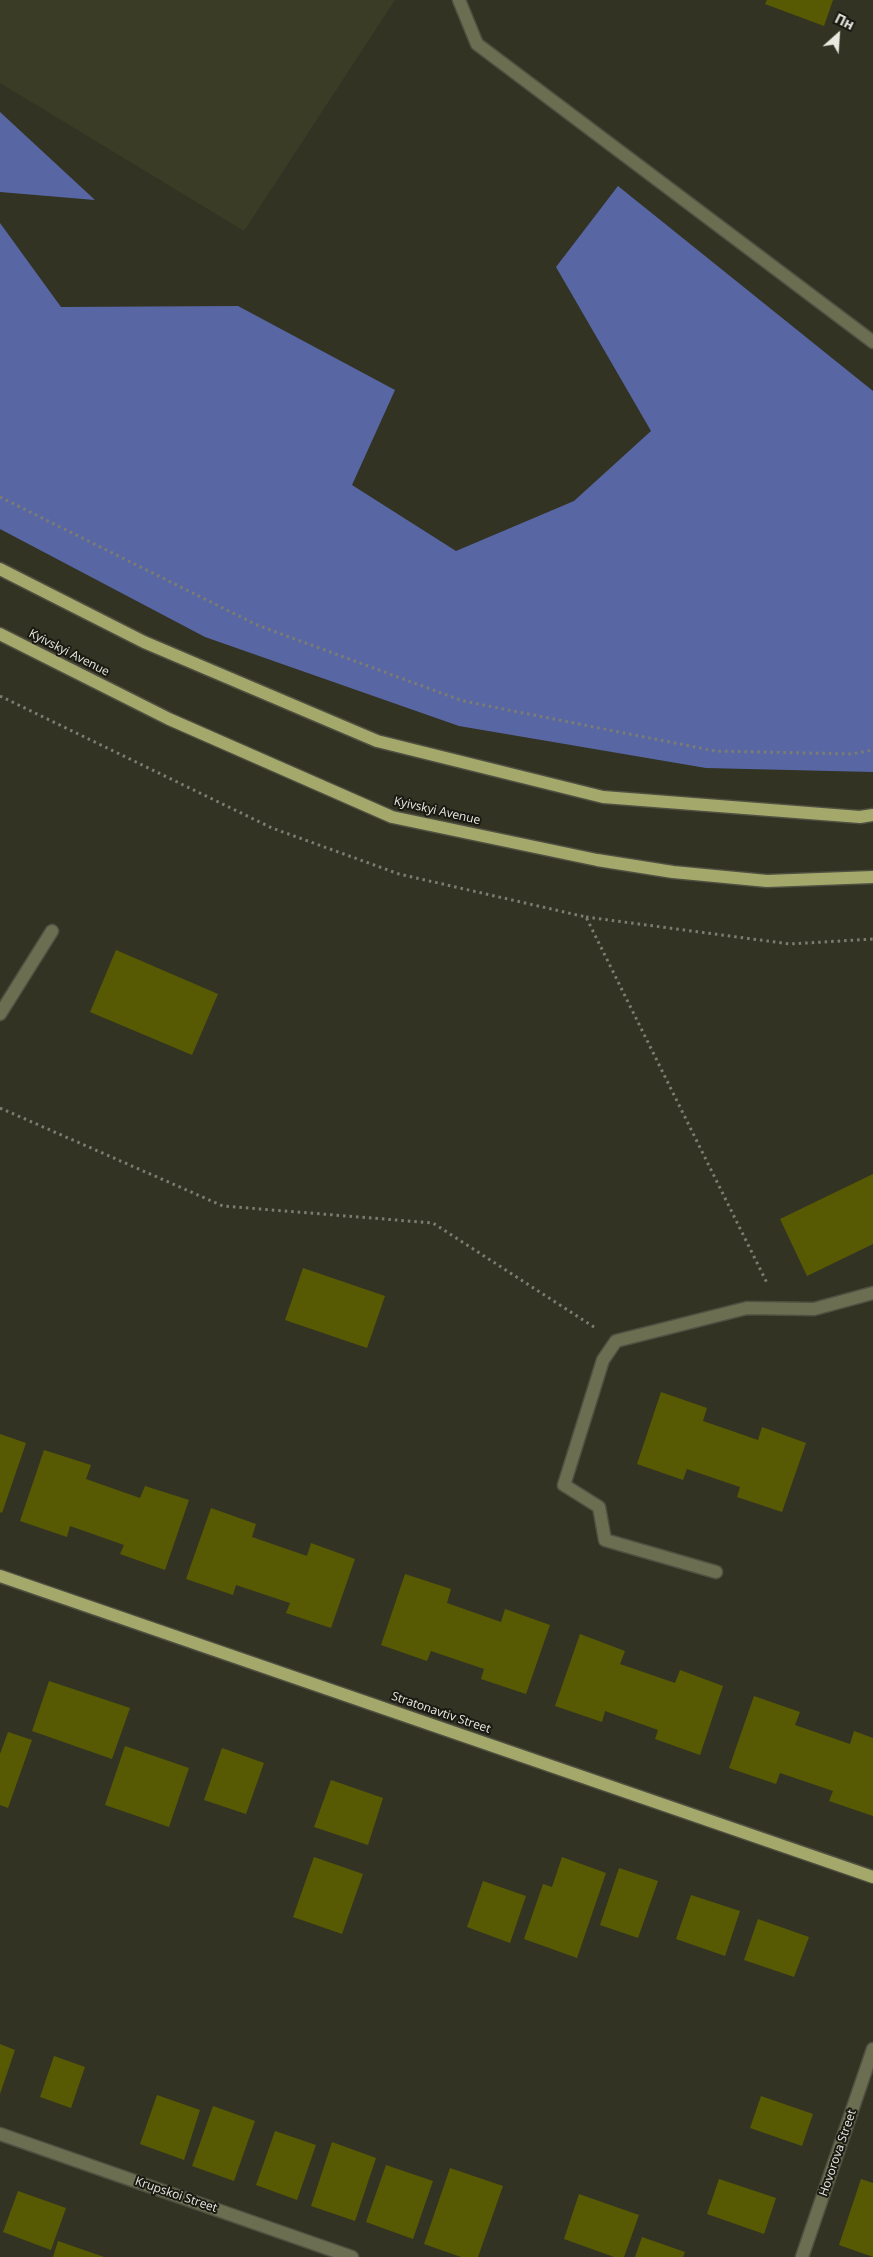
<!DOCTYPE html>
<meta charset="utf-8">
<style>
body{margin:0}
#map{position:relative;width:873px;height:2257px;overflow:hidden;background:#323323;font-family:"Open Sans",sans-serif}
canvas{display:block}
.north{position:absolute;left:813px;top:10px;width:50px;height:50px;-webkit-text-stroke:4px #1a1a13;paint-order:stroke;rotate:26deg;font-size:14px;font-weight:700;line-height:20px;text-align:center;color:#e8e9df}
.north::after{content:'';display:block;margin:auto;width:18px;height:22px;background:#e8e9df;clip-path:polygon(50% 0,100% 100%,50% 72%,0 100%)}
</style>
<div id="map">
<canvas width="873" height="2257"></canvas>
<div class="north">Пн</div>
</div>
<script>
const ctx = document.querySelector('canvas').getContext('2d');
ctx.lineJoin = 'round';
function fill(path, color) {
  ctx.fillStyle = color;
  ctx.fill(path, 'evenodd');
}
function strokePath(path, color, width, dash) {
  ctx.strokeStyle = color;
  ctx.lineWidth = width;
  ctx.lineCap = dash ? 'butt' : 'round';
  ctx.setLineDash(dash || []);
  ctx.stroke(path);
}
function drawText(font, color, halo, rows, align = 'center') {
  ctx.font = font + ' "Open Sans",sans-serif';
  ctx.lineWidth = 4;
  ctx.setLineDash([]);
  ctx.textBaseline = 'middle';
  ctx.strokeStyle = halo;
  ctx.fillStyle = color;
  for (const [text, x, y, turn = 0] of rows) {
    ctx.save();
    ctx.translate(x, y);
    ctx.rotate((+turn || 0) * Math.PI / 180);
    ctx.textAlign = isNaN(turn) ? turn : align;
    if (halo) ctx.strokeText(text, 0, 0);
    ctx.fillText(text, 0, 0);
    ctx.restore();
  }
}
const built = new Path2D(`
 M0 0H395L244 231 0 83Z`);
const forest = new Path2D(`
 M0 112 95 200 0 192Z
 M618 186 873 391V772L706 768 459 726 205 637 0 529V223L61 307 238 306 395 390 352 485 456 551 574 501 651 431 556 267Z`);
const building = new Path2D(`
 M767 0H833L824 26 765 4Z
 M116 950 218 994 192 1055 90 1012Z
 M873 1174V1244L807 1276 780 1219Z
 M303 1268 385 1296 367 1348 285 1320Z
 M661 1392 707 1408 703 1421 758 1440 762 1427 806 1443 782 1512 737 1497 740 1487 687 1469 683 1480 637 1464Z
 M0 1434 26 1443 2 1513 0 1512Z
 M44 1450 91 1465 86 1479 140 1498 145 1486 189 1500 165 1570 120 1554 124 1545 70 1526 67 1537 20 1521Z
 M211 1508 256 1524 252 1537 307 1556 311 1543 355 1559 331 1628 286 1613 290 1603 236 1585 233 1595 186 1579Z
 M405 1574 451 1589 447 1603 501 1622 505 1609 550 1625 526 1694 481 1679 484 1669 431 1651 427 1661 381 1645Z
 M580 1634 625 1651 620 1664 675 1683 680 1670 723 1686 700 1755 655 1739 658 1730 605 1711 602 1722 555 1706Z
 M49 1681 130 1708 112 1759 32 1731Z
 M754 1696 800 1712 795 1725 850 1744 854 1731 873 1738V1816L829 1801 833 1791 780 1773 776 1784 729 1768Z
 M8 1732 32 1740 8 1808 0 1805V1754Z
 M125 1746 189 1768 169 1827 105 1805Z
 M222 1748 264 1763 246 1814 204 1800Z
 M331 1780 383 1798 368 1845 314 1827Z
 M314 1857 363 1874 342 1934 293 1917Z
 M562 1857 606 1873 577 1958 524 1939 543 1884 552 1887Z
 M619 1868 658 1881 638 1938 600 1925Z
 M483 1881 526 1896 510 1943 467 1927Z
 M691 1895 740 1911 725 1956 676 1939Z
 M758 1919 809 1937 794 1977 744 1960Z
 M0 2044 15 2050 0 2094Z
 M54 2056 85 2067 71 2108 40 2097Z
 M157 2095 200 2110 184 2160 140 2144Z
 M761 2096 813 2114 802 2146 750 2128Z
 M213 2106 255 2121 234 2181 192 2166Z
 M275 2131 316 2145 297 2200 256 2185Z
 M332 2142 376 2158 355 2221 311 2206Z
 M386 2165 433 2181 413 2239 366 2222Z
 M450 2168 503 2186 478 2257H461L424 2244Z
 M719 2179 776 2198 764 2234 707 2214Z
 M861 2179 873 2183V2257L839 2245Z
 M18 2191 66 2208 51 2250 3 2232Z
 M579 2194 639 2215 624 2257H614L564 2239Z
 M642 2237 685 2252 683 2257H635Z
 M58 2241 104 2257H53Z`);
const path = new Path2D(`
 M0 497 257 625 463 701 715 751 851 754 873 750
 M0 696 272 828 399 874 586 917 768 1285
 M586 917 790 944 873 939
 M0 1108 223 1206 433 1223 597 1329`);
const minor = new Path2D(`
 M459 0 477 44 873 342
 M0 1014 52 931
 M716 1572 605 1540 599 1507 564 1485 603 1360 616 1341 747 1308 814 1309 873 1293
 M0 2134 352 2257
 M802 2257 873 2049`);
const major = new Path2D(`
 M0 569 144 642 377 741 603 797 860 817 873 815
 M0 634 169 719 392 817 597 860 673 872 767 881 873 877
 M0 1576 873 1877`);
const streetNames = [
 ["Kyivskyi Avenue",69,653,27],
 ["Kyivskyi Avenue",437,811,13],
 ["Stratonavtiv Street",441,1713,19],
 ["Hovorova Street",838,2153,-71],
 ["Krupskoi Street",176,2195,19]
];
fill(built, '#3b3c26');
fill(forest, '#5867a4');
fill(building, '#585a03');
strokePath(minor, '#4f5041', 15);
strokePath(major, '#4f5041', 15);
strokePath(path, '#7c7d70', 3, [2.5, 4]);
strokePath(minor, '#6b6e50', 12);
strokePath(major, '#a5a86b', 12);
drawText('12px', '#e8e9df', '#1a1a13', streetNames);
</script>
